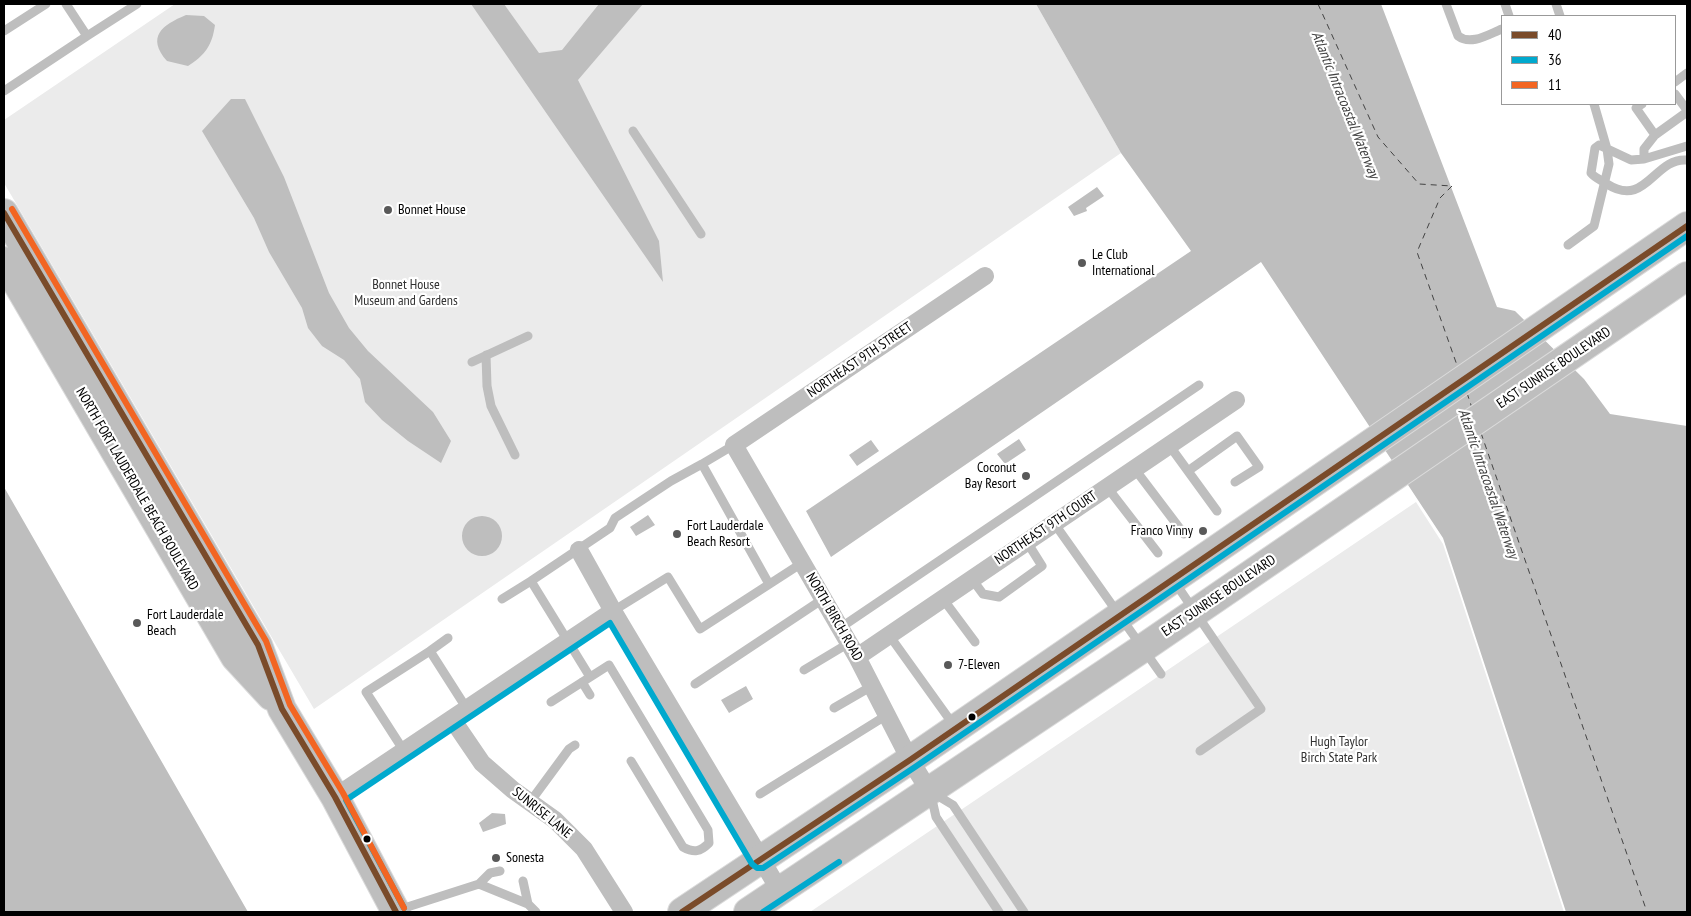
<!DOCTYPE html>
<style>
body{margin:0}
#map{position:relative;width:1691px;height:916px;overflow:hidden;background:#fff;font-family:"PT Sans Narrow",sans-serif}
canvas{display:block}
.frame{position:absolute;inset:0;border:5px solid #000;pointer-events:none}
.legend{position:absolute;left:1501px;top:15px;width:175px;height:90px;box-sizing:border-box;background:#fff;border:1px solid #999;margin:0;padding:6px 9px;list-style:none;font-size:15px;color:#000}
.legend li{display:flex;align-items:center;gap:10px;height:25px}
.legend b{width:25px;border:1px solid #999}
</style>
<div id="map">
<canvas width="1691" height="916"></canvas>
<div class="frame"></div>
<ul class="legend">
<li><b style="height:6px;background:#7a4b2a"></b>40</li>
<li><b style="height:6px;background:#00a9ce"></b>36</li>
<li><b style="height:6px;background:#f26522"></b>11</li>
</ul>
</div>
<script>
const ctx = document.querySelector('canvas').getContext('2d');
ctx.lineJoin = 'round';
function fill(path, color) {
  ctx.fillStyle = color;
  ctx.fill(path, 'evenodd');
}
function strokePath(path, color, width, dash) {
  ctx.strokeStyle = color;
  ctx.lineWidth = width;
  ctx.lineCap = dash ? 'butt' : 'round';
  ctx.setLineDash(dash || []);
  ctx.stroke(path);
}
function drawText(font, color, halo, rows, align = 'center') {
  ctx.font = font + ' "PT Sans Narrow",sans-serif';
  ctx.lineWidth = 4.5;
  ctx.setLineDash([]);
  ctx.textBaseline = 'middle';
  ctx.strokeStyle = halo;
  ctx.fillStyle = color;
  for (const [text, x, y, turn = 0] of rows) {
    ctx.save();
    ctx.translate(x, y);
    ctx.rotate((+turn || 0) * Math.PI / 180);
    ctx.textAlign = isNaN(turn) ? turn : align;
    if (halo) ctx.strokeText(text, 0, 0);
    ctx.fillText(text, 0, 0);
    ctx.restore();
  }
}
const green = new Path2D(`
 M175 4H1036L1121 153 314 709 4 183V120Z
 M1416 502 1443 544 1564 912H810Z`);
const water = new Path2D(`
 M471 4H504L539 53 562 50 599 4H643L578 80 659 241 663 282Z
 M1036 4H1381L1497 307 1515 311 1584 379 1610 414 1687 426V912H1566L1443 538 1261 262 831 557 806 511 1191 251 1121 153Z
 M186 15 204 16 215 25C212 46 205 55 188 66L167 61C146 37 162 25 186 15Z
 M231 99H245L284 177 329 293 349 328 368 351 433 412 451 441 441 463 408 441 382 420 365 402 360 379 344 360 322 346 308 328 302 308 269 252 254 218 202 131Z
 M1097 187 1104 196 1086 208 1087 211 1074 216 1068 207Z
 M1019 439 1026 450 1005 464 997 454Z
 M871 440 879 451 857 466 849 455Z
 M4 487 248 912H4Z
 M648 515 655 525 636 536 630 527Z
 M462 536a20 20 0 1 1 40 0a20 20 0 1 1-40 0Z
 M746 686 753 699 729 713 721 700Z
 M492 813 505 814 506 824 483 832 479 823Z`);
const ferry = new Path2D(`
 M1318 4 1378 137 1419 184 1452 186
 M1452 186 1440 198 1417 252 1458 368
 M1467 393 1472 408
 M1481 433 1647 912`);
const lane = new Path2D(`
 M1446 4 1458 36C1471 46 1489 34 1502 29
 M1505 4 1509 16
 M1556 4 1560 16
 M4 31 46 4
 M87 36 137 4
 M1675 82 1687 73
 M4 91 87 36 66 4
 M1675 94 1687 110
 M1642 104 1636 108 1655 135 1687 112
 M633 131 701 234
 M1687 146 1644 159 1631 160 1599 145 1595 148 1591 173C1595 178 1601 180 1607 184 1646 209 1654 157 1687 160
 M1644 159V149L1655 135
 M1568 245 1594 226 1609 164 1607 149 1594 104
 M486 355 487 386 491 406 515 455
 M472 362 528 336
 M734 445 702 464 769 584
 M1169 445 1217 511
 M1134 468 1184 534
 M1188 471 1237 436 1259 467 1235 482
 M1107 487 1158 553
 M1054 523 1161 674
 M972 579 983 594 999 597 1042 566 1027 542
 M531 581 610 528 615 518 671 481 702 464
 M1174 581 1261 709 1200 751
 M502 599 531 581 590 677
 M943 599 975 642
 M613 611 668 577 700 629 802 563
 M840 628 1199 385
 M889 635 955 727
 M430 651 448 638
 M804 670 849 643
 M582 682 590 695
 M695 684 823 599
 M551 702 609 665 708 830 709 843C700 852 694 853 683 847L631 761
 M834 708 872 686
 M404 751 366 692 430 651 467 709
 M933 793 953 805 1024 912
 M760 794 887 715
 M931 795 936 817 999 912
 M530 802 569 749 575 745
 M523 881 528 904
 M479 884 490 873 500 871
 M398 910 479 884 528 904 536 912`);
const street = new Path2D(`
 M579 550 613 611 780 891
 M857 657 1236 400
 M452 719 482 763 513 790 555 820 584 849 624 912
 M930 792 910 760 857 657 734 445 985 276
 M335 797 613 611`);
const primary = new Path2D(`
 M4 213 258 645 282 709 335 797 396 912
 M4 261 235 657 271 696
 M682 912 910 760 1687 226
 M748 912 1143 648 1687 276`);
const bus1 = new Path2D(`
 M4 213 258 645 282 709 335 797 396 912
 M682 912 910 760 1687 226`);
const bus2 = new Path2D(`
 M404 908 346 800 610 623 752 864 757 868H763L915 767 1687 236
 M763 912 839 862`);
const bus3 = new Path2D(`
 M12 209 266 641 290 705 343 793 404 908`);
const markers = [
 [388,210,5,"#595959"],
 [1082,263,5,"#595959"],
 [1026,476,5,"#595959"],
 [1203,531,5,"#595959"],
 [677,534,5,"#595959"],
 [137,623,5,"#595959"],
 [948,665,5,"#595959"],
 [972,717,4.5,"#000"],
 [367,839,4.5,"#000"],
 [496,858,5,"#595959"]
];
const poiNames = [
 ["Bonnet House",398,210],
 ["Le Club",1092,255],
 ["International",1092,271],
 ["Coconut",1016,468,"right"],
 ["Bay Resort",1016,484,"right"],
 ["Fort Lauderdale",687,526],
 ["Beach Resort",687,542],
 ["Franco Vinny",1193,531,"right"],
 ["Fort Lauderdale",147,615],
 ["Beach",147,631],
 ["7-Eleven",958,665],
 ["Sonesta",506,858]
];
const parkNames = [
 ["Bonnet House",406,285],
 ["Museum and Gardens",406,301],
 ["Hugh Taylor",1339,742],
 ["Birch State Park",1339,758]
];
const streetNames = [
 ["NORTHEAST 9TH STREET",860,360,-34],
 ["EAST SUNRISE BOULEVARD",1554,368,-34],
 ["NORTH FORT LAUDERDALE BEACH BOULEVARD",137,489,60],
 ["NORTHEAST 9TH COURT",1046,528,-34],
 ["EAST SUNRISE BOULEVARD",1219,596,-34],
 ["NORTH BIRCH ROAD",834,617,60],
 ["SUNRISE LANE",542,813,39]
];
const waterNames = [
 ["Atlantic Intracoastal Waterway",1345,105,68],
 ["Atlantic Intracoastal Waterway",1488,484,71]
];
fill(green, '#ebebeb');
fill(water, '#bebebe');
strokePath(ferry, '#434343', 1, [6, 5]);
strokePath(primary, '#dbdbdb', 30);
strokePath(lane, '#bebebe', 9);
strokePath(street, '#bebebe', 18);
strokePath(primary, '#bebebe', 28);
strokePath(bus1, '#7a4b2a', 6);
strokePath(bus2, '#00a9ce', 6);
strokePath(bus3, '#f26522', 6);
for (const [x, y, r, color] of markers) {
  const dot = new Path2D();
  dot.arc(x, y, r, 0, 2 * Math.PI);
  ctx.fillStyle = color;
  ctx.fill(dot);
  strokePath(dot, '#fff', 2);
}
drawText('14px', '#000', '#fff', poiNames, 'left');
drawText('14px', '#323232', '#fff', parkNames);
drawText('14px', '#000', '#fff', streetNames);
drawText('italic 15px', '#434343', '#fff', waterNames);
</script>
